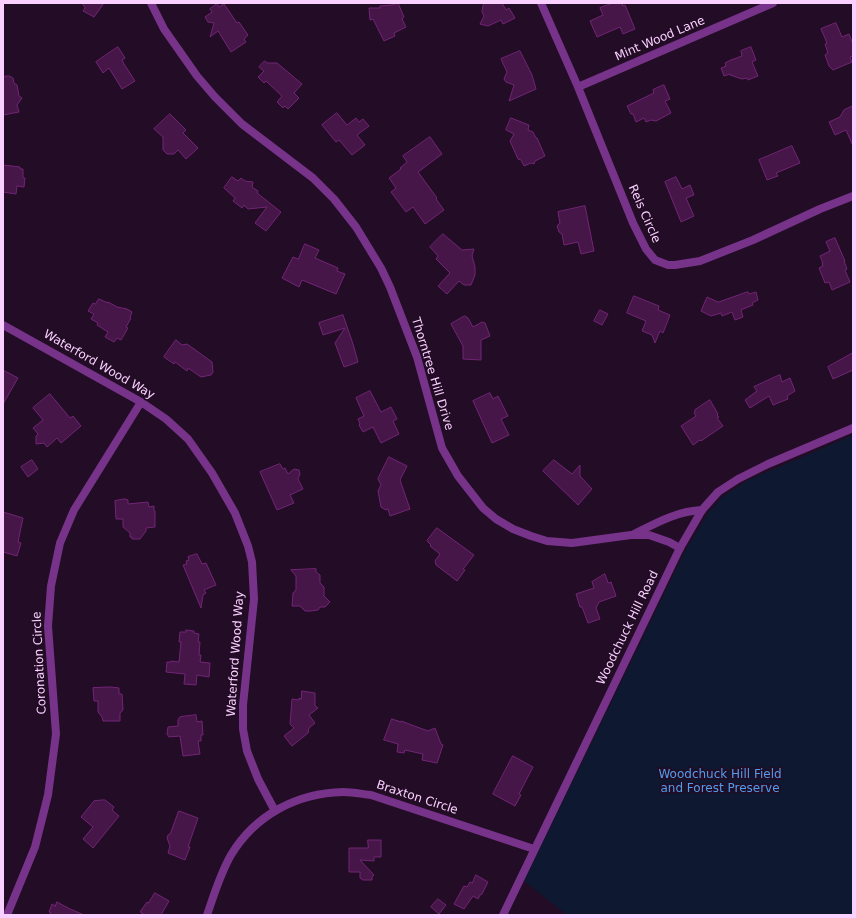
<!DOCTYPE html>
<style>
body{margin:0}
#map{position:relative;width:856px;height:918px;overflow:hidden;background:#230c25;font-family:"DejaVu Sans",sans-serif}
canvas{display:block}
.frame{position:absolute;inset:0;border:4px solid #f9d0ff;pointer-events:none}
</style>
<div id="map">
<canvas width="856" height="918"></canvas>
<div class="frame"></div>
</div>
<script>
const ctx = document.querySelector('canvas').getContext('2d');
ctx.lineJoin = 'round';
function fill(path, color) {
  ctx.fillStyle = color;
  ctx.fill(path, 'evenodd');
}
function strokePath(path, color, width, dash) {
  ctx.strokeStyle = color;
  ctx.lineWidth = width;
  ctx.lineCap = dash ? 'butt' : 'round';
  ctx.setLineDash(dash || []);
  ctx.stroke(path);
}
function drawText(font, color, halo, rows, align = 'center') {
  ctx.font = font + ' "DejaVu Sans",sans-serif';
  ctx.lineWidth = 3.5;
  ctx.setLineDash([]);
  ctx.textBaseline = 'middle';
  ctx.strokeStyle = halo;
  ctx.fillStyle = color;
  for (const [text, x, y, turn = 0] of rows) {
    ctx.save();
    ctx.translate(x, y);
    ctx.rotate((+turn || 0) * Math.PI / 180);
    ctx.textAlign = isNaN(turn) ? turn : align;
    if (halo) ctx.strokeText(text, 0, 0);
    ctx.fillText(text, 0, 0);
    ctx.restore();
  }
}
const green = new Path2D(`
 M853 435V915H567L524 881 685 551 708 513 722 497 746 481Z`);
const building = new Path2D(`
 M82 3H104L94 17 83 11 85 8Z
 M398 3 404 17 402 19 406 27 394 33 395 36 384 41 373 19 370 20 369 8H380V6L392 5Z
 M484 3H502L506 10 509 8 515 18 503 24 501 20 488 26 480 24 484 16 482 12Z
 M613 3H622L623 6 625 5 635 29 623 34 620 27 597 37 590 21 603 15 600 8Z
 M217 4 219 7 224 4 237 23 239 22 248 35 244 39 246 42 231 52 218 31 210 37 214 23 208 22 205 17 212 12 210 9Z
 M836 23 842 37 849 34 853 44V56L850 57 852 62 833 70 829 66 825 55 828 53 825 44 827 43 821 29Z
 M118 47 125 58 122 60 124 64 135 81 122 89 109 68 103 73 96 62Z
 M751 47 756 60 752 62 758 76 748 80 747 78 742 79 730 75V74L724 76 721 68 726 66 725 63 731 60 742 56 741 51Z
 M520 51 532 75 536 89 509 101 514 85 506 82 504 79 507 72 501 59Z
 M265 61 267 63H277L302 84 294 93 299 98 288 109 285 106 283 108 277 102 282 96 266 81 264 83 258 77 264 71 259 67Z
 M9 76 13 78 14 83 17 85 19 96 22 98 17 105 19 112 3 115V77Z
 M664 85 670 99 665 101 671 113 656 121 651 120 646 122 644 118 636 122 633 114H631L627 106 654 93 653 90Z
 M853 106V146L846 130 835 135 829 122 840 117 844 110Z
 M337 113 347 125 356 118 359 122 363 119 369 126 357 135 365 145 352 155 339 140 336 142 322 125Z
 M170 114 186 130 183 133 198 148 186 159 178 150 174 154H167L163 150V137L154 129Z
 M511 118 529 125 528 130 533 132 536 138H537L545 156 535 161 534 164 531 163 524 166 521 160 518 159 510 141 514 134 506 130Z
 M430 137 442 154 418 172 437 198 436 199 444 210 425 224 413 207 406 212 391 192 396 188 389 178 401 169 400 168 407 162 403 156Z
 M792 146 800 163 776 173 778 176 767 180 759 160Z
 M3 165 20 167V169H23V178H25L24 187 17 186 16 194 3 192Z
 M232 177 238 181 241 178 245 181 253 182 252 187 258 191 257 193 281 212 266 231 255 223 267 207 248 209 244 205 242 208 233 201 235 198 224 188Z
 M676 177 682 189 690 185 694 195 686 198 694 216 681 222 665 182Z
 M585 206 594 251 581 254 578 242 564 245 562 234 559 232 557 226 560 223 558 212Z
 M443 234 462 250 474 249 472 256 475 267V275L471 285H464L459 281 447 294 438 286 450 273 436 259 438 256 430 247Z
 M835 238 845 261H844L847 269 845 270 850 282 832 290 829 282 825 283 819 268 823 266 822 263H823L820 256 830 251 826 242Z
 M305 244 319 250 315 258 338 268 337 271 345 274 336 294 302 280 299 287 282 278 293 257 298 259Z
 M748 292 749 294 756 292 758 300 752 303 753 305 748 307 741 310 743 317 735 320 732 312 722 316 721 313 711 316 701 311 707 297 718 302Z
 M634 296 659 306 658 310 670 315 663 333 660 331 655 343 652 335 642 331 646 321 627 313Z
 M99 299 108 303V302L117 307 127 309 132 312 130 317 131 318 126 327 128 328 121 340 117 338 114 342 105 337 108 332 97 325 98 323 91 319 94 314 88 311 93 303 95 304Z
 M600 310 608 314 602 325 594 321Z
 M343 315 353 344 358 362 344 367 335 343 345 328 323 335 319 323Z
 M465 316 468 318 473 327 482 322 485 323 490 336 481 340V360L463 359V346L451 324Z
 M176 340 182 345 187 344 212 362 213 372 211 375 201 377 188 368 187 371 175 362 174 364 164 357Z
 M853 353V370L833 379 828 367Z
 M3 370 18 378 3 404Z
 M780 375 782 382 790 378 795 391 787 396 788 399 773 405 769 396 750 408 745 400 757 391 754 387Z
 M370 391 381 412 391 407 397 419 393 421 399 434 381 443 373 427 363 432 359 425 360 424 358 419 364 416 356 398Z
 M490 393 493 399 498 396 508 416 501 419 509 435 492 443 473 401Z
 M50 394 70 418 73 416 81 426 61 443 57 438 47 447 44 443 36 444V436L38 434 33 428 43 420 33 408Z
 M710 400 718 414 717 415 719 417 717 418 723 426 701 441 700 440 693 445 681 426 696 416 694 413 695 411V410Z
 M389 457 407 466 400 480 410 509 390 516 388 509 386 510 381 507 378 491 381 485 378 479Z
 M32 460 38 469 28 477 21 467Z
 M554 460 572 474 580 465V476L592 489 578 505 543 471Z
 M280 464 283 469 285 468 288 474 294 469 299 470 300 474 298 479 303 489 290 495 294 503 277 510 260 472Z
 M125 499 128 500V504L148 502 149 507 154 506V511H155V527L146 528V531L140 539H132V537H130V533L123 527V519H116L115 501Z
 M3 512 23 518 18 542 21 543 17 556 3 552Z
 M437 528 474 555 463 569 465 570 457 581 436 565 435 561 440 554 430 546 431 545 427 541Z
 M197 554 202 564 206 563 216 585 204 590 206 593 203 595 201 608 183 565 187 564 186 561 189 560 188 557Z
 M316 569V572L320 575V583L324 587V596L330 602 325 607H320L318 610 311 611H305L300 606H292L293 593 296 590V576L291 570Z
 M605 574 608 583 611 582 616 596 599 602 596 608 600 619 588 623 582 607H580L576 594 594 588 592 582Z
 M186 630 194 631V633L199 634 198 642H200L199 655H201L200 662 210 663 209 677 197 675 196 685 184 684 185 674 166 672 167 662H171V661L179 662 181 642H179L180 632H186Z
 M111 687 119 688V694H122L123 710 120 713V721H103L102 717 98 712V701H94L93 688Z
 M302 691 315 693V706L318 708 309 715 315 723 309 728 308 733 292 746 284 736 294 728 290 724 292 699 299 700V698L301 699Z
 M196 715 197 722 202 721 203 735H201V741H198L200 754 183 756 180 736 169 737 167 734 168 727 178 726V720L180 717Z
 M392 719 401 722V721L428 731 435 728 441 744 443 745 437 763 422 760 423 754 405 750 404 753 397 752 398 744 384 740Z
 M513 756 533 767 519 794 521 795 515 806 493 794Z
 M105 800 114 807 112 810 119 816 93 848 83 839 93 827 81 817 94 801Z
 M179 811 198 818 188 847H190L185 860 168 853 170 846 167 838 168 835 170 834Z
 M368 840H381V857H374V861L360 860 374 875 372 877V880H363L360 878V872H349V848H368Z
 M476 875 488 882 482 894 480 895 478 899 473 896 464 909 454 904 464 886 467 887 470 882 472 883Z
 M155 893 169 901 161 915H145L140 912 147 902 148 903Z
 M438 899 446 905 439 914 431 907Z
 M57 902 68 908 84 915H49L51 913 49 912 52 904 55 906Z`);
const minor = new Path2D(`
 M151 3 164 29 197 76 215 97 242 124 313 178 334 199 356 227 381 268 390 287 417 357 442 448 458 476 483 508 496 519 513 529 531 536 547 541 572 543 631 535H649L669 542 680 548
 M541 3 578 87 633 223 646 249 655 260 668 265H675L700 261 753 240 820 209 853 196
 M578 87 773 3
 M3 325 141 402 166 419 188 439 212 473 235 513 248 546 252 562 254 599 243 705V729L247 751 258 779 275 811
 M634 534C656 523 677 511 702 510
 M7 915 35 847 48 795 56 734 48 626 51 586 60 543 74 510 141 402
 M207 915C214 895 220 874 231 855 255 815 297 793 343 792 352 792 362 794 371 795L534 849`);
const tertiary = new Path2D(`
 M503 915 680 548 702 510 718 492 738 479 768 464 853 428`);
const streetNames = [
 ["Mint Wood Lane",660,39,-23],
 ["Reis Circle",644,214,66],
 ["Waterford Wood Way",99,365,30],
 ["Thorntree Hill Drive",432,374,73],
 ["Woodchuck Hill Road",628,628,-64],
 ["Waterford Wood Way",236,654,-86],
 ["Coronation Circle",40,663,-93],
 ["Braxton Circle",417,798,18]
];
const parkNames = [
 ["Woodchuck Hill Field",720,775],
 ["and Forest Preserve",720,789]
];
fill(green, '#0e1830');
fill(building, '#461648');
strokePath(building, '#722576', 1);
strokePath(minor, '#773289', 8);
strokePath(tertiary, '#773289', 8);
drawText('12px', '#f9d0ff', '#230c25', streetNames);
drawText('12px', '#4f9dec', '#230c25', parkNames);
</script>
